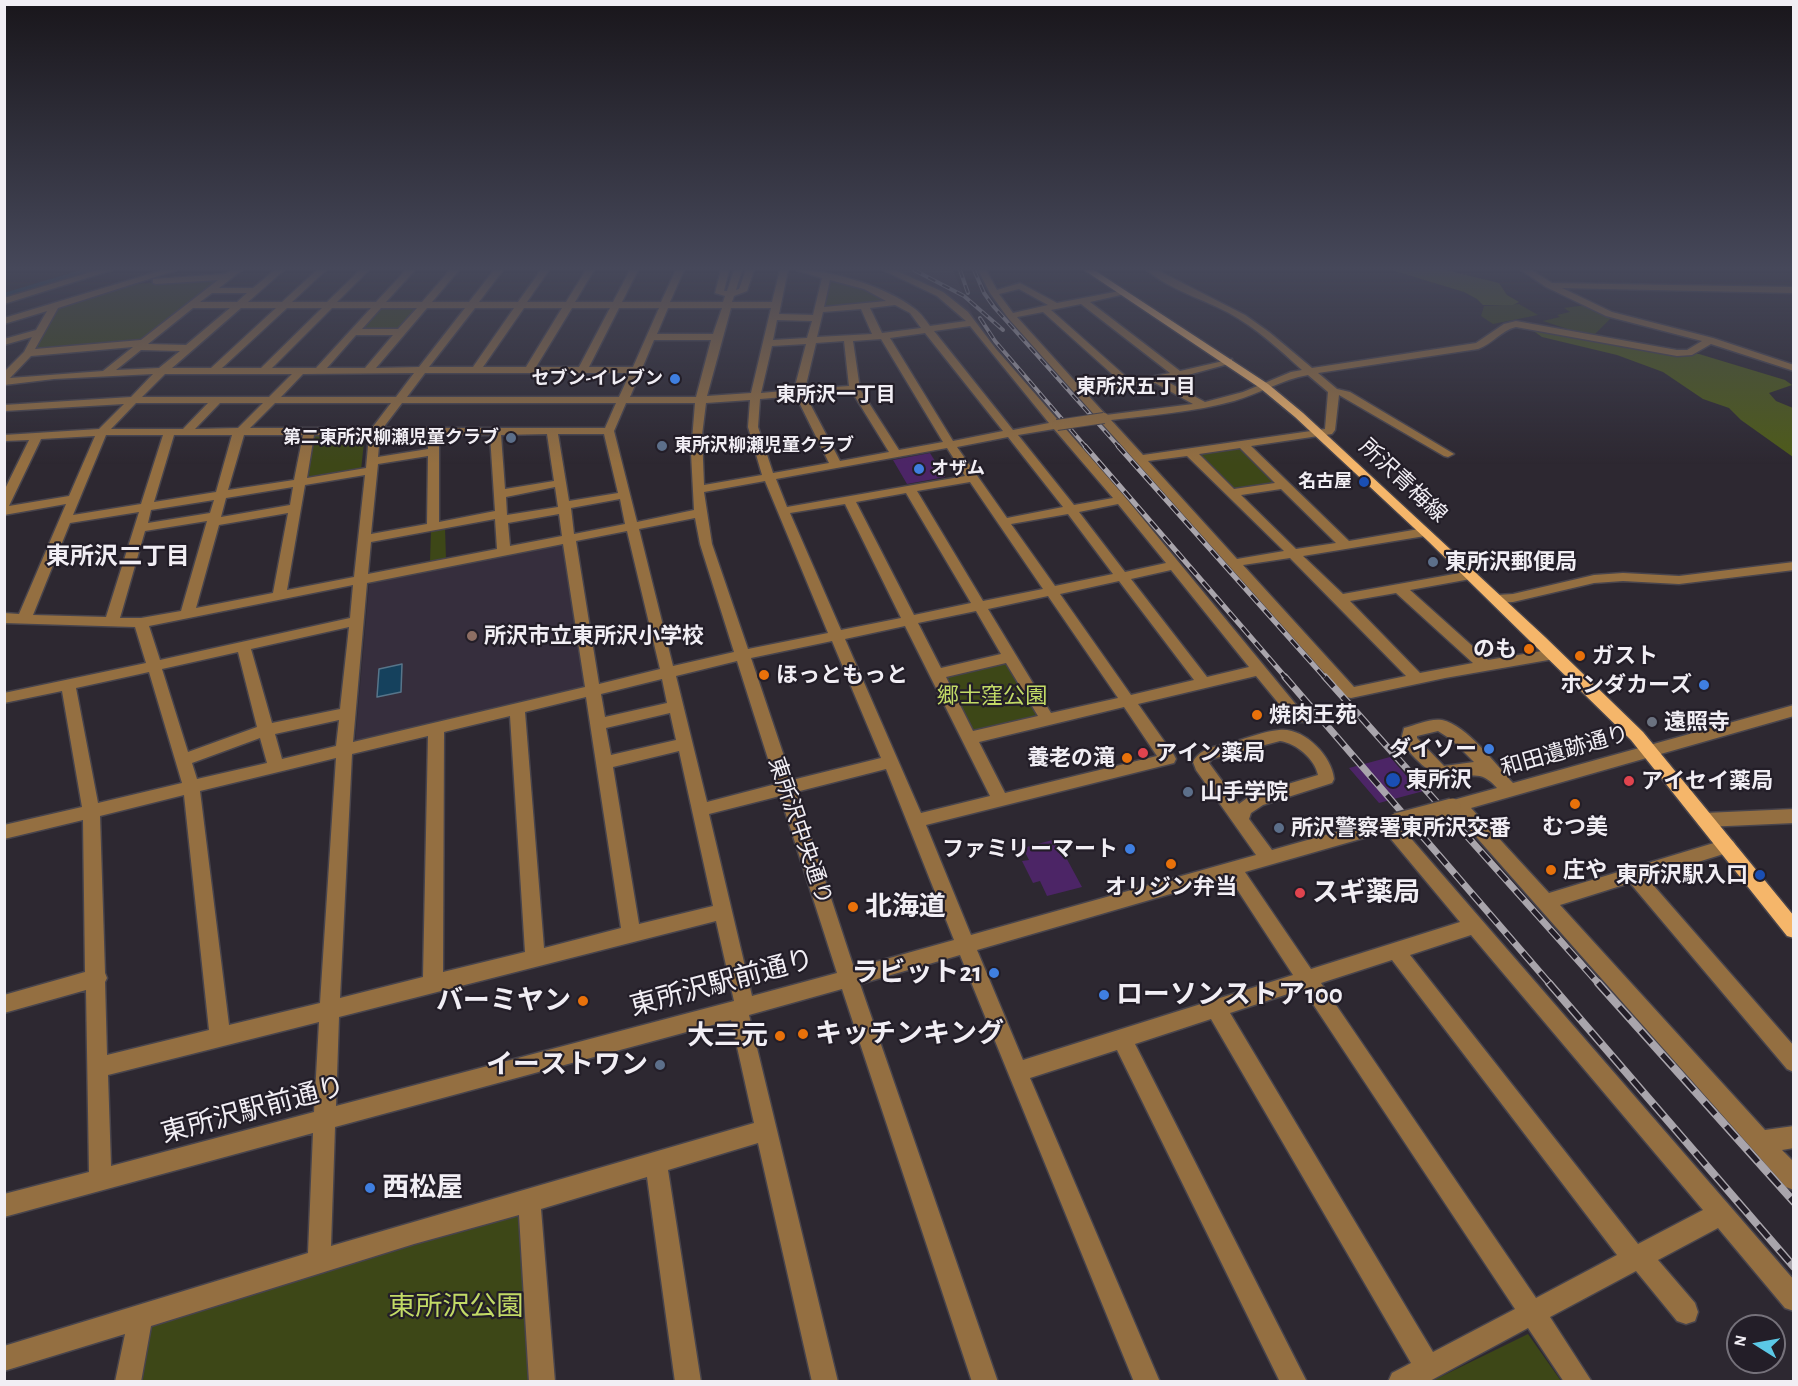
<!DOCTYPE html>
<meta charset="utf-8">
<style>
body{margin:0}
#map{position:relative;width:1798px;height:1386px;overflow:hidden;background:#2d2831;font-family:"Alegreya Sans",sans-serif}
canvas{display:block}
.frame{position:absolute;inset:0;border:6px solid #f1eef4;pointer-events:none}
.north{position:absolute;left:1726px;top:1314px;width:60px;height:60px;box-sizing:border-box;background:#231e28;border:2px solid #75717a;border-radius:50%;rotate:281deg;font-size:16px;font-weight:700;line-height:24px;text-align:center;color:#f1eef4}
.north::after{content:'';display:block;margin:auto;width:21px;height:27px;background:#5bc8e6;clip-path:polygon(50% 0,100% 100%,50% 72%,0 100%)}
</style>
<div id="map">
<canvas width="1798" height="1386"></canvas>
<div class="frame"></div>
<div class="north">N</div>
</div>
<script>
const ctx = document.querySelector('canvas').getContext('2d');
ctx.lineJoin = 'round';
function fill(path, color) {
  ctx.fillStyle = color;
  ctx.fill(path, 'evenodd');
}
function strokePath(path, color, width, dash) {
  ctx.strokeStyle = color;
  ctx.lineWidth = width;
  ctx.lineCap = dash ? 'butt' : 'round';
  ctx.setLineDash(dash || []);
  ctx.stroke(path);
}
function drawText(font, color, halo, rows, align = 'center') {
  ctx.font = font + ' "Alegreya Sans","Noto Sans JP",sans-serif';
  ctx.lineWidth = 4.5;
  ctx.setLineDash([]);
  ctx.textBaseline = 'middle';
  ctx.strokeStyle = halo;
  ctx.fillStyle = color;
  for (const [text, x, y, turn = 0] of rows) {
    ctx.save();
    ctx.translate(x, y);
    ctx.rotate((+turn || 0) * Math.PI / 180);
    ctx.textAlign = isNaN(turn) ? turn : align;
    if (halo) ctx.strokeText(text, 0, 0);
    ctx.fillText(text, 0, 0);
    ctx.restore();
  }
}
const built = new Path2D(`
 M893 270H953L976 322 961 306 940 292Z
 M564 544 588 687 355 743 369 585 373 582Z`);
const green = new Path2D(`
 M213 279 219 281 144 340 34 350 58 307 133 284Z
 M829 279 848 282 893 301 822 307Z
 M1519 304 1538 315 1493 324 1481 316 1484 306Z
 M1586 305 1612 317 1592 337 1543 321 1560 317 1557 315 1570 312 1564 308Z
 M382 307 419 308 399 331H358Z
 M365 433 361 470 304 479 314 434Z
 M1240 447 1279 483 1235 491 1197 453Z
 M445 527 446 559 430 562 431 529Z
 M1005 661 1039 714 1037 717 978 731H972L945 676Z
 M523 1210 533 1381 140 1382 149 1330 156 1321Z
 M1528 1334 1561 1381H1432Z`);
const forest = new Path2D(`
 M1391 270H1446L1499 283 1507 295 1519 302 1513 305H1483L1477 299 1464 292Z
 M1528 327 1658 352 1699 354 1785 380 1792 385 1769 393 1776 401 1793 408V457L1741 420 1729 408 1703 399 1663 372 1617 355 1542 337Z`);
const water = new Path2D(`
 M402 664 401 692 377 697 379 669Z`);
const river = new Path2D(`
 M80 270H100L4 301V293Z`);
const building = new Path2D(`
 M930 453 945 477 907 484 893 460Z
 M1390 757 1410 780 1420 777 1431 789 1379 803 1349 768Z
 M1056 839 1082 887 1047 896 1040 881 1033 883 1022 861 1029 860 1023 848Z`);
const minor = new Path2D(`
 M98 270H112L4 304V298Z
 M163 270H177L58 308 35 349 141 340 218 280 156 284 153 283V279L226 274 232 270H242L219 288H253L275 270H284L248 302H282L317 270H326L292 302H327L360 270H369L337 302H376L406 270H415L386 302H422L450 270H459L432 302H469L494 270H503L479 302H518L541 270H549L527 302H566L586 270H594L575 302H613L630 270H638L622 302H661L676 270H684L670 302H723L725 296 715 293 721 270H729L724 291H727L734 270H742L736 290 739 289 746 270H754L747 291 734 296 732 302H772L780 270H788L779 314 813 315 822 278 796 270C832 270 887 287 915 309 921 313 926 321 930 326L966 321 937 296 883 270H895L943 292 968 312 996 349 1125 497 1307 718 1304 722H1294L1256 676 1138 704 1174 755 1176 759 1174 763 926 825 971 935 1256 855 1196 770 1193 762C1201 747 1218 746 1233 742 1248 738 1264 731 1279 730 1304 727 1332 756 1334 779L1332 783 1263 805 1251 813 1249 819 1272 850 1396 815 1402 817 1404 822 1401 827 1794 1280V1311L1785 1308 1718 1228 1658 1260 1695 1303 1698 1312 1695 1321 1686 1324 1677 1321 1636 1271 1550 1317 1592 1382H1564L1528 1328 1428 1382H1388L1392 1373 1411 1363 1211 1019 1135 1044 1307 1382H1280L1117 1050 1030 1078 1160 1382H1134L960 955 860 984 998 1382H972L842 989 749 1015 838 1382H812L758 1143 668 1170 701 1382H675L647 1177 541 1209 555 1382H529L519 1215 414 1244 151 1326 141 1382H115L125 1334 4 1371V1346L308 1253 313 1133 4 1217V1194L89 1172 86 990 4 1013V995L85 972 83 820 4 839V825L82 807 62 691 4 703V693L146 663 135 627 4 623V613L19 614 66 504 4 515V491L29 440 4 441V435L99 429 124 404 4 411V405L131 397 153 374 54 379 4 385V372L24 352 32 337 4 345V339L36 330 47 311 4 324V318ZM830 280 864 289 886 301 824 307ZM212 293H247L237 302H200ZM895 305 910 313 921 328 882 333 870 308ZM193 308H230L186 345 148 344ZM241 308H276L211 368H172ZM287 308H322L261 368H222ZM332 308H371L316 368H272ZM381 308H417L398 329H362ZM427 308H465L419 367 376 368ZM475 308H514L473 367H429ZM524 308H562L526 367H483ZM572 308H610L579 367H536ZM619 308H659L633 367H589ZM668 308H722L713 334H657ZM731 308H771L751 393 707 396ZM861 309 872 334 817 337 823 312ZM777 320 812 321 807 338 773 340ZM970 326 1049 423 1013 430 934 331ZM925 333 1003 431 953 441 890 338ZM356 335H393L365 368H327ZM881 339 943 442 899 450 860 389 853 341ZM654 340H711L696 397H630ZM844 341 849 386 805 389 816 343ZM806 344 794 390 761 393 772 346ZM133 347 103 371 10 378 31 356ZM141 350 180 351 159 368 116 370ZM414 373 396 397H281L303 374ZM425 373H630L619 397H407ZM165 374H292L269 397H142ZM852 392 889 452 840 461 806 396ZM796 396 829 463 773 473 758 427 760 399ZM750 400 748 427 762 475 704 485 702 435 706 403ZM136 403H208L183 429H111ZM220 403H263L238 428 195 429ZM275 403H391L372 428H250ZM402 403H616L605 428H383ZM626 403H695L691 453 694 510 637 522 614 431ZM1054 429 1113 498 1074 505 1018 435ZM547 434 554 481 505 489 501 435ZM558 434H604L618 493 569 501ZM106 435H163L141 504 73 515ZM174 435H232L216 492 154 502ZM303 435 294 480 228 490 244 435ZM314 435H369L366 468 307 478ZM380 435H428V449L378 457ZM439 435H490L495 511 439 522ZM95 436 69 496 9 506 41 439ZM1008 437 1063 507 1007 518 957 447ZM947 448 965 476 787 507 776 479ZM428 456 427 524 371 534 378 464ZM365 475 354 577 287 590 305 485ZM765 481 828 633 748 649 712 544 704 492ZM970 482 1043 589 983 601 917 491ZM293 487 290 505 221 517 226 498ZM555 487 558 507 507 515 506 497ZM906 493 971 603 914 615 856 502ZM620 499 625 524 574 534 571 508ZM214 500 210 513 148 523 151 510ZM845 504 901 618 841 630 790 513ZM1118 504 1166 563 1125 572 1079 512ZM139 512 106 617 33 615 70 523ZM288 513 273 593 196 608 219 525ZM559 514 562 536 510 546 508 523ZM1068 514 1113 574 1055 586 1011 524ZM695 518 700 544 734 652 673 666 639 529ZM495 519 497 549 368 574 371 542ZM207 521 181 611 141 618H120L145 531ZM627 531 660 669 599 684 576 541ZM563 544 585 687 353 742 367 583ZM1171 570 1249 667 1207 677 1131 579ZM1119 581 1194 680 1131 695 1060 594ZM353 585 350 618 160 660 149 626ZM1048 596 1118 698 1051 713 988 609ZM976 611 1001 654 941 668 918 623ZM905 626 990 796 921 813 845 639ZM349 627 340 709 272 723 251 649ZM832 641 881 758 792 780 751 658ZM238 652 257 727 188 752 162 669ZM737 661 776 784 707 802 676 676ZM1006 663 1038 716 973 731 946 677ZM149 672 182 783 98 803 76 688ZM662 679 667 703 605 717 601 694ZM586 697 621 928 544 948 525 712ZM1124 707 1157 756 1005 793 979 742ZM670 713 676 740 611 755 606 728ZM510 716 525 952 443 972 444 732ZM339 720 336 746 282 759 275 734ZM428 736 423 977 340 998 352 754ZM260 738 267 763 197 779 192 763ZM1280 741C1296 743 1315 759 1318 775L1251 795 1239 804 1209 763 1212 759ZM679 751 713 906 639 924 613 767ZM336 758 320 1003 229 1025 200 791ZM886 769 954 940 854 968 796 792ZM184 795 209 1030 107 1055 105 982 107 978 105 973 100 816ZM780 796 837 973 752 996 709 814ZM1385 832 1460 922 1311 969 1245 872ZM1229 877 1293 975 1023 1060 977 950ZM716 921 734 1001 336 1106 339 1017ZM1471 935 1703 1210 1638 1244 1410 955ZM1392 960 1617 1255 1536 1298 1321 983ZM1303 989 1515 1309 1433 1352 1230 1013ZM731 1020 754 1123 331 1246 335 1127ZM319 1022 314 1112 111 1166 108 1075Z
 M978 270H986L997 290 1020 283 1057 303 1125 290V294L1090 302 1180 371 1232 359V363L1166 381 1205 402 1243 392 1291 372 1302 370C1279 349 1256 328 1229 313 1203 299 1170 290 1147 270H1157L1245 315 1269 332 1312 368 1476 343 1504 324 1516 321 1677 350H1687L1702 341 1606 316 1546 287 1521 270H1531L1552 283 1794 287V293L1562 288 1612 312 1713 338 1794 365V371L1711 344 1692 355 1677 356 1516 327C1502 330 1492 344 1478 349L1318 373 1337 389 1350 392 1454 454 1448 457 1444 456 1339 395 1335 430 1332 434 1251 446 1349 541 1425 528 1431 532 1425 536 1303 556 1343 594 1471 571 1476 572 1478 575 1476 578 1410 590 1488 660 1554 649 1561 654 1554 659 1445 678 1351 698 1346 697 1008 318 990 293ZM1019 289 1048 305 1013 313 999 294ZM1081 304 1170 373 1131 381 1051 310ZM1043 312 1121 382 1081 388 1017 317ZM1308 375 1328 392 1325 429 1143 455 1111 420C1153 415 1194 412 1234 401 1259 394 1283 379 1308 375ZM1155 383 1193 404 1106 415 1086 393ZM1240 448 1275 483 1234 489 1199 454ZM1187 456 1284 551 1237 559 1148 461ZM1281 489 1336 543 1296 549 1241 495ZM1290 558 1406 676 1354 687 1243 565ZM1396 593 1473 663 1420 673 1350 601Z
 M1794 562V570L1679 584 1623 581 1594 583 1513 602 1497 603 1490 599 1497 595 1513 594 1594 575 1623 573 1679 576Z
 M1794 705V716L1471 808 1549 893 1727 839 1733 841 1736 846 1733 851 1647 878 1794 1046V1072L1787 1069 1630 883 1560 905 1765 1130 1794 1126V1148L1782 1150 1794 1162V1190L1786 1187 1455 813 1446 812 1444 807 1446 802 1497 788C1480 769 1471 777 1450 779 1434 780 1409 754 1401 740L1404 728C1416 725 1430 718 1442 720 1467 725 1496 765 1513 783ZM1438 731 1452 740 1474 762 1444 766 1417 738V736Z
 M1794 809V823L1705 827 1699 825 1697 820 1699 815 1705 813Z`);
const major = new Path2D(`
 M1084 270H1094L1268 384 1303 413 1545 637 1643 732 1794 916V938L1787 936 1631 740 1428 541 1295 417 1260 388Z`);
const railFar3 = new Path2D(`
 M914 270 964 296 1003 330
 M960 270 968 293
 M974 270 984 293 994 307 1119 447
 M980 318 995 341 1086 447`);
const railFar2 = new Path2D(`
 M1085 446 1287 679
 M1118 446 1326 679`);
const railFar1 = new Path2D(`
 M1285 677 1550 984
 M1325 677 1599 984`);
const rail = new Path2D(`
 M1549 983 1794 1267
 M1598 983 1794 1202`);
const minorBridgeFar1 = new Path2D(`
 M1057 425 1104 418`);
const minorBridge = new Path2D(`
 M1396 822 1452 807`);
const markers = [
 [675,379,6,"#3f7fe0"],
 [511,438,6,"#5c6f8a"],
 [662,446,6,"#5c6f8a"],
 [919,469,6,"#3f7fe0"],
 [1364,482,6,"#1a4fb4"],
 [1433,562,6,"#5c6f8a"],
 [472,636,6,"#8d6e63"],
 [1529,649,6,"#e8710a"],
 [1580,656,6,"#e8710a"],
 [764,675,6,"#e8710a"],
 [1704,685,6,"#3f7fe0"],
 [1257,715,6,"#e8710a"],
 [1652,722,6,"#6b7280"],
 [1489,749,6,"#3f7fe0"],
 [1143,753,6,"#e0444e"],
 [1127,758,6,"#e8710a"],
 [1393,780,8,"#1a4fb4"],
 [1629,781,6,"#e0444e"],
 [1188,792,6,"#5c6f8a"],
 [1575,804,6,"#e8710a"],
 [1279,828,6,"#5c6f8a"],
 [1130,849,6,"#3f7fe0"],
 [1171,864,6,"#e8710a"],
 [1551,870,6,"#e8710a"],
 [1760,875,6,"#1a4fb4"],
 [1300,893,6,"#e0444e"],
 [853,907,6,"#e8710a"],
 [994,973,6,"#3f7fe0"],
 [1104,995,6,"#3f7fe0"],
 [583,1001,6,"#e8710a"],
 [803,1034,6,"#e8710a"],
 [780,1036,6,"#e8710a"],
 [660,1065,6,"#5c6f8a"],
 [370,1188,6,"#3f7fe0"]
];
const farPoinames = [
 ["セブン-イレブン",663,379],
 ["第二東所沢柳瀬児童クラブ",499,438],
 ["東所沢柳瀬児童クラブ",674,446,"left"],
 ["オザム",931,469,"left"],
 ["名古屋",1352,482]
];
const farNeighbourhoodnames = [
 ["東所沢五丁目",1136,387],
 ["東所沢一丁目",836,395]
];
const streetNames = [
 ["所沢青梅線",1403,481,43],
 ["和田遺跡通り",1565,751,-16],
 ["東所沢中央通り",800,831,71]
];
const poiNames = [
 ["東所沢郵便局",1445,562],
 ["所沢市立東所沢小学校",484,636],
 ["のも",1517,649,"right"],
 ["ガスト",1592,656],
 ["ほっともっと",776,675],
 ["ホンダカーズ",1692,685,"right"],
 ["焼肉王苑",1269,715],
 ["遠照寺",1664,722],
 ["ダイソー",1477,749,"right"],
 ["アイン薬局",1155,753],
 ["養老の滝",1115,758,"right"],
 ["東所沢",1406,780],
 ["アイセイ薬局",1641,781],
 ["山手学院",1200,792],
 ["むつ美",1575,827,"center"],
 ["所沢警察署東所沢交番",1291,828],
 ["ファミリーマート",1118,849,"right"],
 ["庄や",1563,870],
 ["東所沢駅入口",1748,875,"right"],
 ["オリジン弁当",1171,887,"center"]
];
const parkNames = [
 ["郷士窪公園",992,696]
];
const neighbourhoodNames = [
 ["東所沢二丁目",118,557]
];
const nearPoinames = [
 ["スギ薬局",1312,893],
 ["北海道",865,907],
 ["ラビット21",982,973,"right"],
 ["ローソンストア100",1116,995],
 ["バーミヤン",571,1001,"right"],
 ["キッチンキング",815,1034],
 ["大三元",768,1036,"right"],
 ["イーストワン",648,1065,"right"],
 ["西松屋",382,1188]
];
const nearStreetnames = [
 ["東所沢駅前通り",722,983,-15],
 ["東所沢駅前通り",253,1110,-15]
];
const nearParknames = [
 ["東所沢公園",456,1307]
];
fill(built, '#362e3d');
fill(green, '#3d4717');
fill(forest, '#4e5b18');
fill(water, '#15415d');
strokePath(water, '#57758a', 1.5);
fill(river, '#15415d');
fill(building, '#4c2566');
strokePath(minor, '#48444c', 3);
strokePath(major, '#48444c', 3);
fill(minor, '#946f41');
fill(major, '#f5b66a');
strokePath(railFar3, '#a9a5ac', 4);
strokePath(railFar2, '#a9a5ac', 5);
strokePath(railFar1, '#a9a5ac', 7);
strokePath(rail, '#a9a5ac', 8);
strokePath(railFar3, '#231e28', 2, [8]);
strokePath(railFar2, '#231e28', 3, [10]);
strokePath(railFar1, '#231e28', 4.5, [13]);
strokePath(rail, '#231e28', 5, [16]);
strokePath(minorBridgeFar1, '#48444c', 12, []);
strokePath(minorBridge, '#48444c', 20, []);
strokePath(minorBridgeFar1, '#946f41', 10);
strokePath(minorBridge, '#946f41', 17);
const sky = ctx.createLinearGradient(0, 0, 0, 464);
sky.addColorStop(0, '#19161b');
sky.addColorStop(0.58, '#46485a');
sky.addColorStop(1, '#46485a00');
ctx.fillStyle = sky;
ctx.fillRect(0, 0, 1798, 464);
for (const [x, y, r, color] of markers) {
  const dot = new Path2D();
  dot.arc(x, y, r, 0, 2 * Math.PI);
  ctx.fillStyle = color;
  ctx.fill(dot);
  strokePath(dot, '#231e28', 2);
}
drawText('bold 18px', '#f1eef4', '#231e28', farPoinames, 'right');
drawText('bold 20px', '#f1eef4', '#231e28', farNeighbourhoodnames);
drawText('22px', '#f1eef4', '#231e28', streetNames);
drawText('bold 22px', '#f1eef4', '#231e28', poiNames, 'left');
drawText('22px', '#c2da66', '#231e28', parkNames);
drawText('bold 24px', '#f1eef4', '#231e28', neighbourhoodNames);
drawText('bold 27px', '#f1eef4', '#231e28', nearPoinames, 'left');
drawText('27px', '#f1eef4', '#231e28', nearStreetnames);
drawText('27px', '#c2da66', '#231e28', nearParknames);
</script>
